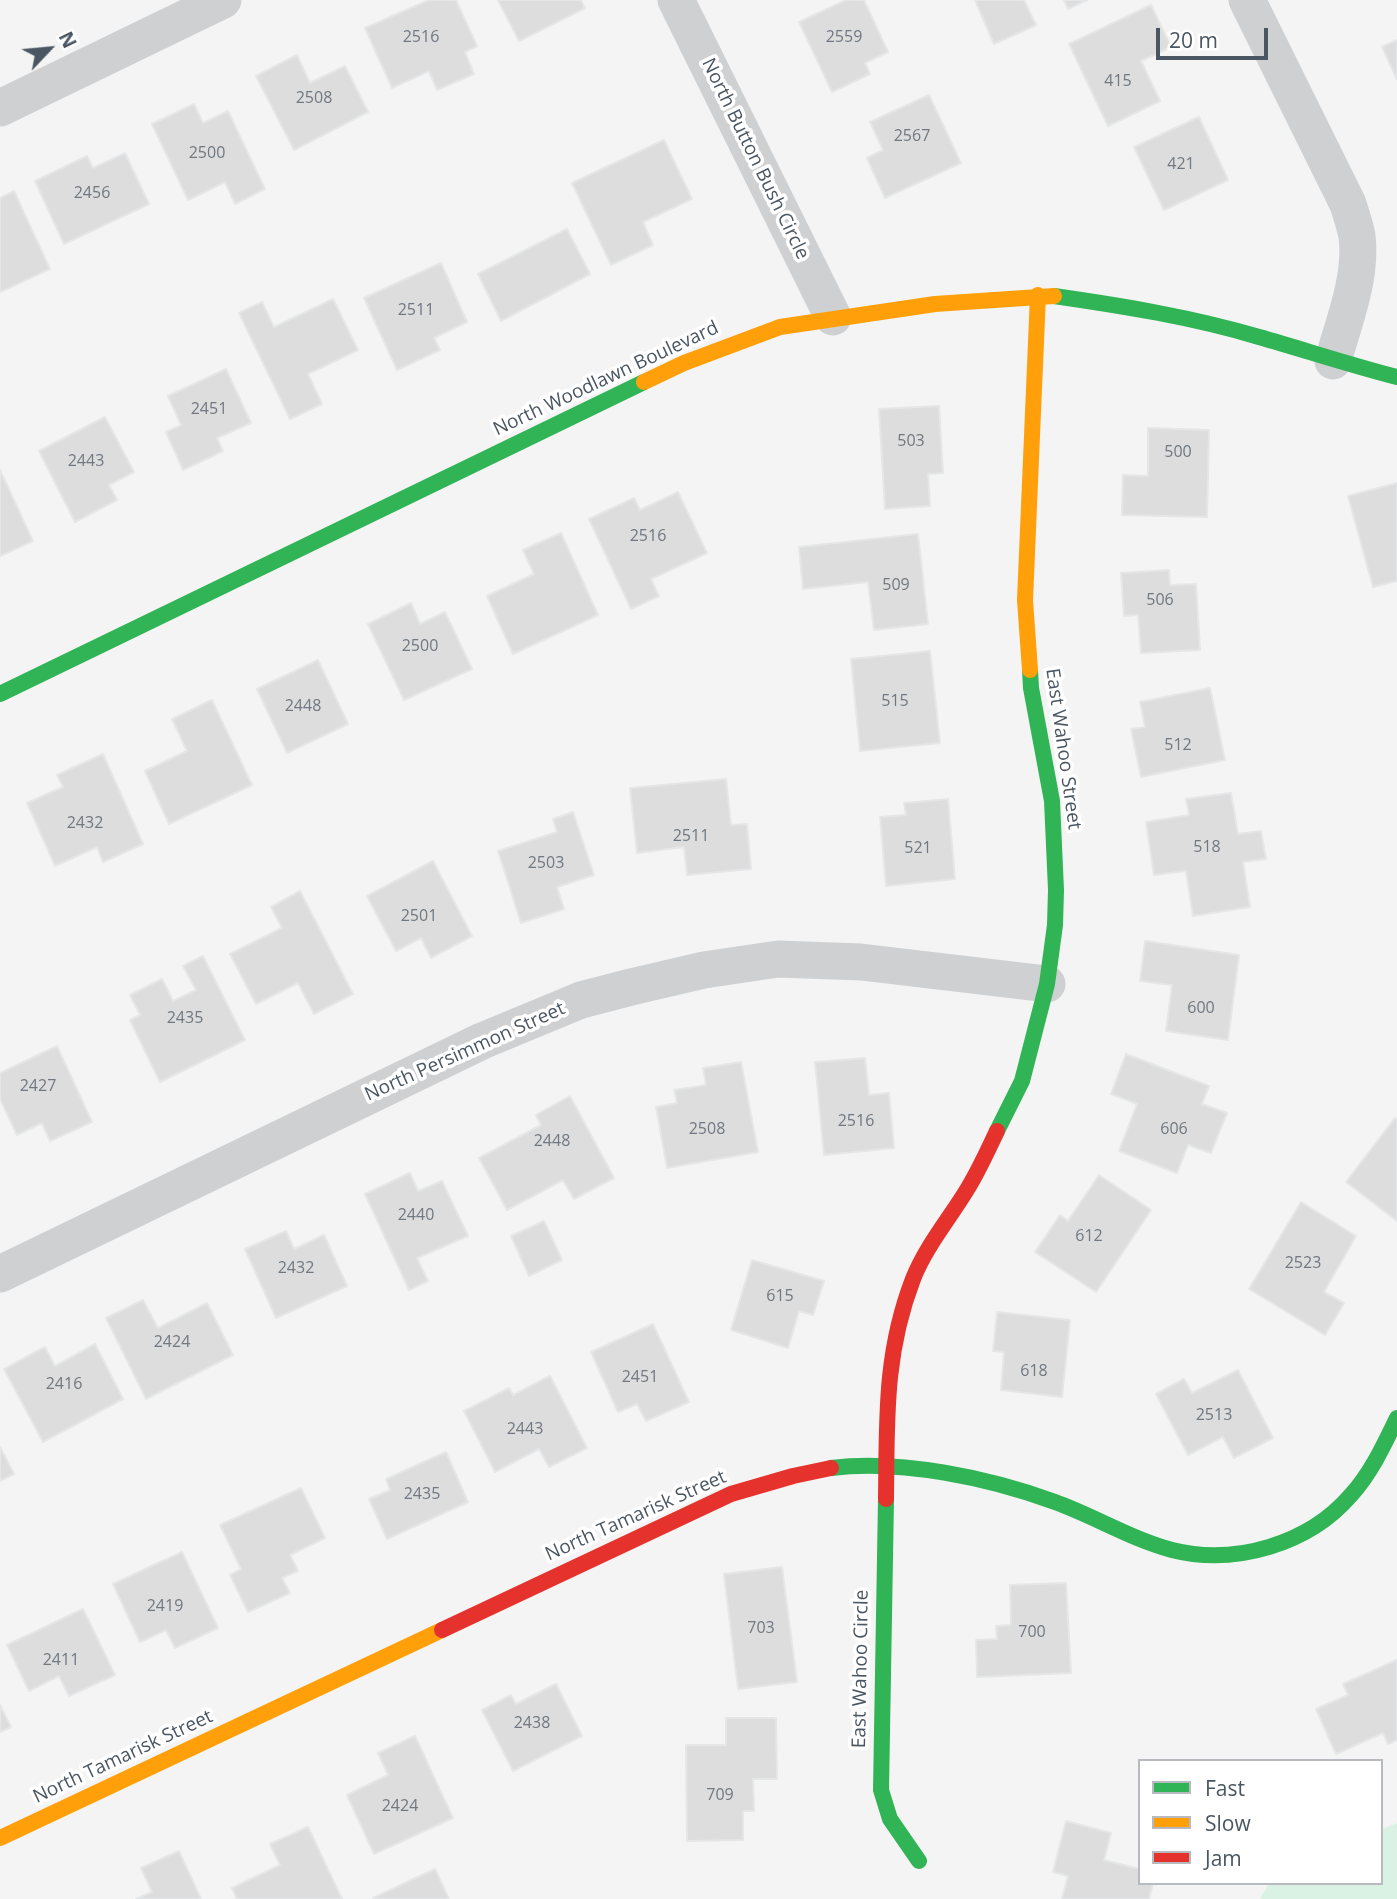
<!DOCTYPE html>
<style>
body{margin:0}
#map{position:relative;width:1397px;height:1899px;overflow:hidden;background:#f4f4f4;font-family:"Open Sans",sans-serif}
canvas{display:block}
.legend{position:absolute;left:1138px;top:1759px;width:245px;height:126px;box-sizing:border-box;background:#fff;border:2px solid #b7bbc0;margin:0;padding:9px 12px;list-style:none;font-size:21px;color:#4a5661}
.legend li{display:flex;align-items:center;gap:14px;height:35px}
.legend b{width:35px;border:2px solid #b7bbc0}
.north{position:absolute;left:14px;top:14px;width:70px;height:70px;-webkit-text-stroke:5px #fff;paint-order:stroke;rotate:64deg;font-size:19px;font-weight:700;line-height:28px;text-align:center;color:#4a5661}
.north::after{content:'';display:block;margin:auto;width:24px;height:32px;background:#4a5661;clip-path:polygon(50% 0,100% 100%,50% 72%,0 100%)}
.scale{position:absolute;left:1156px;top:28px;width:112px;height:32px;box-sizing:border-box;border:4px solid #4a5661;border-top:0;padding-left:9px;font-size:21px;line-height:24px;white-space:nowrap;color:#4a5661;-webkit-text-stroke:5px #fff;paint-order:stroke}
</style>
<div id="map">
<canvas width="1397" height="1899"></canvas>
<ul class="legend">
<li><b style="height:9px;background:#30b455"></b>Fast</li>
<li><b style="height:9px;background:#ff9f0a"></b>Slow</li>
<li><b style="height:9px;background:#e5322d"></b>Jam</li>
</ul>
<div class="north">N</div>
<div class="scale">20 m</div>
</div>
<script>
const ctx = document.querySelector('canvas').getContext('2d');
ctx.lineJoin = 'round';
function fill(path, color) {
  ctx.fillStyle = color;
  ctx.fill(path, 'evenodd');
}
function strokePath(path, color, width, dash) {
  ctx.strokeStyle = color;
  ctx.lineWidth = width;
  ctx.lineCap = dash ? 'butt' : 'round';
  ctx.setLineDash(dash || []);
  ctx.stroke(path);
}
function drawText(font, color, halo, rows, align = 'center') {
  ctx.font = font + ' "Open Sans",sans-serif';
  ctx.lineWidth = 7;
  ctx.setLineDash([]);
  ctx.textBaseline = 'middle';
  ctx.strokeStyle = halo;
  ctx.fillStyle = color;
  for (const [text, x, y, turn = 0] of rows) {
    ctx.save();
    ctx.translate(x, y);
    ctx.rotate((+turn || 0) * Math.PI / 180);
    ctx.textAlign = isNaN(turn) ? turn : align;
    if (halo) ctx.strokeText(text, 0, 0);
    ctx.fillText(text, 0, 0);
    ctx.restore();
  }
}
const green = new Path2D(`
 M1397 1823V1899H1260L1269 1883H1381V1830Z`);
const building = new Path2D(`
 M429 0H456L477 46 465 52 474 74 437 90 429 71 392 88 365 28Z
 M498 0H581L585 8 519 41Z
 M846 0H864L888 52 865 63 870 74 832 92 799 22Z
 M975 0H1024L1036 25 994 44Z
 M1064 0H1087L1068 9Z
 M1151 5 1171 47 1141 61 1160 101 1108 126 1069 44Z
 M1397 40V79L1382 47Z
 M297 55 310 83 345 66 368 112 294 150 256 76Z
 M929 95 961 163 885 198 867 158 883 150 870 122Z
 M194 104 203 123 228 111 265 189 235 204 225 182 188 200 152 124Z
 M1199 117 1228 180 1164 210 1134 147Z
 M664 140 692 199 643 222 653 245 611 265 572 183Z
 M125 153 149 204 64 244 35 181 87 156 93 168Z
 M14 191 50 269 0 292V198Z
 M567 229 590 274 501 321 478 274Z
 M441 263 467 322 434 338 440 350 397 370 364 298Z
 M333 299 358 350 308 374 322 404 290 419 239 313 262 302 274 327Z
 M226 369 251 423 217 438 223 451 183 470 166 432 181 425 168 396Z
 M939 406 943 473 928 474 930 506 885 509 879 409Z
 M105 417 134 472 109 485 117 500 75 522 39 451Z
 M1148 428 1209 430 1207 517 1122 515 1123 475 1148 476Z
 M0 470 33 541 0 556Z
 M1397 483V581L1373 587 1348 496Z
 M678 492 707 553 651 579 659 596 631 609 589 519 634 498 640 510Z
 M561 533 598 615 513 654 487 596 534 574 523 550Z
 M918 534 928 624 874 630 868 582 803 589 799 547Z
 M1169 570 1170 585 1196 584 1200 650 1141 653 1138 615 1124 616 1121 573Z
 M411 603 420 624 445 612 472 669 404 700 368 624Z
 M930 651 940 743 860 751 851 659Z
 M318 660 348 724 287 753 257 689Z
 M1210 688 1225 760 1141 777 1131 729 1145 727 1140 702Z
 M212 700 252 785 169 824 145 771 187 751 172 719Z
 M103 754 143 844 103 862 97 847 55 866 27 803 63 787 57 775Z
 M726 779 731 825 747 824 751 869 687 875 684 847 637 853 630 788Z
 M1231 793 1238 834 1261 831 1266 859 1243 862 1250 907 1193 916 1186 871 1154 875 1146 822 1189 815 1186 799Z
 M948 799 955 879 886 886 880 817 906 815 904 803Z
 M573 812 594 875 557 887 564 909 521 923 498 851 557 832 553 819Z
 M433 861 472 936 431 958 421 938 396 951 367 896Z
 M300 891 353 994 314 1014 298 983 256 1004 230 954 282 928 271 907Z
 M1145 941 1239 955 1228 1040 1166 1031 1172 985 1140 981Z
 M203 956 245 1040 160 1082 130 1020 140 1015 130 995 162 979 173 1001 196 990 183 966Z
 M57 1046 92 1122 50 1141 42 1123 17 1135 0 1099V1073Z
 M1126 1054 1209 1086 1202 1104 1227 1113 1211 1153 1188 1145 1177 1173 1119 1151 1137 1104 1111 1094Z
 M865 1058 869 1095 889 1093 894 1148 824 1155 815 1062Z
 M741 1062 758 1152 667 1168 656 1107 677 1103 674 1090 706 1085 703 1068Z
 M570 1096 614 1178 574 1199 563 1180 507 1210 479 1158 541 1125 536 1115Z
 M1395 1118 1397 1120V1221L1346 1182Z
 M410 1173 418 1191 442 1181 468 1236 417 1258 428 1281 409 1290 365 1194Z
 M1099 1175 1151 1210 1096 1292 1035 1252 1060 1215 1068 1221Z
 M1301 1202 1356 1236 1324 1292 1344 1303 1325 1335 1249 1289Z
 M544 1221 562 1260 529 1276 511 1236Z
 M286 1231 294 1249 324 1235 347 1286 276 1318 245 1249Z
 M752 1260 824 1281 813 1315 799 1311 788 1348 731 1330Z
 M143 1300 158 1328 207 1303 233 1355 146 1399 106 1318Z
 M997 1312 1070 1320 1062 1397 1001 1390 1004 1352 993 1351Z
 M653 1324 689 1402 646 1421 637 1404 618 1412 591 1352Z
 M95 1344 123 1399 43 1442 4 1369 45 1347 55 1366Z
 M1238 1370 1273 1438 1234 1458 1223 1437 1188 1455 1156 1394 1184 1379 1192 1393Z
 M550 1376 587 1448 549 1467 539 1449 495 1472 464 1411 509 1388 513 1395Z
 M0 1447 14 1474 0 1481Z
 M446 1452 468 1502 387 1539 369 1499 390 1490 386 1479Z
 M301 1488 325 1538 290 1555 298 1571 282 1578 290 1593 248 1612 230 1575 241 1569 220 1525Z
 M182 1552 218 1628 175 1648 166 1630 140 1642 113 1584Z
 M782 1567 797 1682 738 1689 724 1574Z
 M1066 1583 1071 1673 977 1677 976 1640 997 1639 996 1626 1011 1625 1010 1585Z
 M83 1609 115 1675 69 1696 59 1676 29 1691 7 1645Z
 M1397 1660V1740L1388 1744 1383 1733 1336 1754 1316 1709 1348 1695 1343 1684Z
 M556 1684 582 1736 513 1771 482 1710 511 1695 516 1704Z
 M0 1705 11 1727 0 1732Z
 M726 1718H776L777 1779H753L754 1811H743V1840L687 1841 686 1745H726Z
 M415 1736 453 1818 374 1854 347 1795 388 1775 378 1753Z
 M1066 1821 1111 1833 1104 1860 1140 1869V1883H1153L1149 1899H1062L1068 1876 1053 1872Z
 M308 1827 342 1899H237L232 1888 280 1865 270 1844Z
 M179 1851 201 1899H136L152 1892 141 1868Z
 M435 1869 449 1899H373V1898Z`);
const street = new Path2D(`
 M676 0 833 317
 M1247 0 1348 204C1351 214 1355 225 1357 236 1362 278 1344 321 1333 361
 M0 108 223 0
 M0 1274 482 1041 581 1000 631 987 704 970 778 959 861 962 1047 984`);
const fast = new Path2D(`
 M1054 296C1123 306 1192 317 1259 337 1305 350 1350 365 1397 377
 M0 694 644 382
 M997 1131 1022 1081 1047 984 1055 925 1056 890 1052 801 1031 688 1030 670
 M831 1468C900 1459 990 1478 1055 1502 1094 1516 1131 1539 1172 1550 1235 1566 1309 1544 1351 1495 1371 1473 1384 1445 1397 1418
 M886 1499 881 1790 890 1819 919 1861`);
const slow = new Path2D(`
 M644 382 684 363 780 327 935 304 1054 296
 M1030 670 1025 600 1038 295
 M0 1838 442 1630`);
const jam = new Path2D(`
 M886 1499C887 1421 884 1354 913 1279 926 1246 950 1218 968 1188 979 1170 988 1150 997 1131
 M442 1630 731 1494 793 1476 831 1468`);
const numberNames = [
 ["2516",421,37],
 ["2559",844,37],
 ["415",1118,81],
 ["2508",314,98],
 ["2567",912,136],
 ["2500",207,153],
 ["421",1181,164],
 ["2456",92,193],
 ["2511",416,310],
 ["2451",209,409],
 ["503",911,441],
 ["500",1178,452],
 ["2443",86,461],
 ["2516",648,536],
 ["509",896,585],
 ["506",1160,600],
 ["2500",420,646],
 ["515",895,701],
 ["2448",303,706],
 ["512",1178,745],
 ["2432",85,823],
 ["2511",691,836],
 ["518",1207,847],
 ["521",918,848],
 ["2503",546,863],
 ["2501",419,916],
 ["600",1201,1008],
 ["2435",185,1018],
 ["2427",38,1086],
 ["2516",856,1121],
 ["2508",707,1129],
 ["606",1174,1129],
 ["2448",552,1141],
 ["2440",416,1215],
 ["612",1089,1236],
 ["2523",1303,1263],
 ["2432",296,1268],
 ["615",780,1296],
 ["2424",172,1342],
 ["618",1034,1371],
 ["2451",640,1377],
 ["2416",64,1384],
 ["2513",1214,1415],
 ["2443",525,1429],
 ["2435",422,1494],
 ["2419",165,1606],
 ["703",761,1628],
 ["700",1032,1632],
 ["2411",61,1660],
 ["2438",532,1723],
 ["709",720,1795],
 ["2424",400,1806]
];
const streetNames = [
 ["North Button Bush Circle",755,159,64],
 ["North Woodlawn Boulevard",606,379,-25],
 ["East Wahoo Street",1063,749,82],
 ["North Persimmon Street",465,1052,-24],
 ["North Tamarisk Street",636,1516,-24],
 ["East Wahoo Circle",861,1669,-89],
 ["North Tamarisk Street",123,1757,-25]
];
fill(green, '#d9f2e3');
fill(building, '#ddddde');
strokePath(building, '#e5e6e7', 2);
strokePath(street, '#ced0d2', 37);
strokePath(fast, '#30b455', 16);
strokePath(slow, '#ff9f0a', 16);
strokePath(jam, '#e5322d', 16);
drawText('16px', '#707881', null, numberNames);
drawText('19px', '#4a5661', '#fff', streetNames);
</script>
